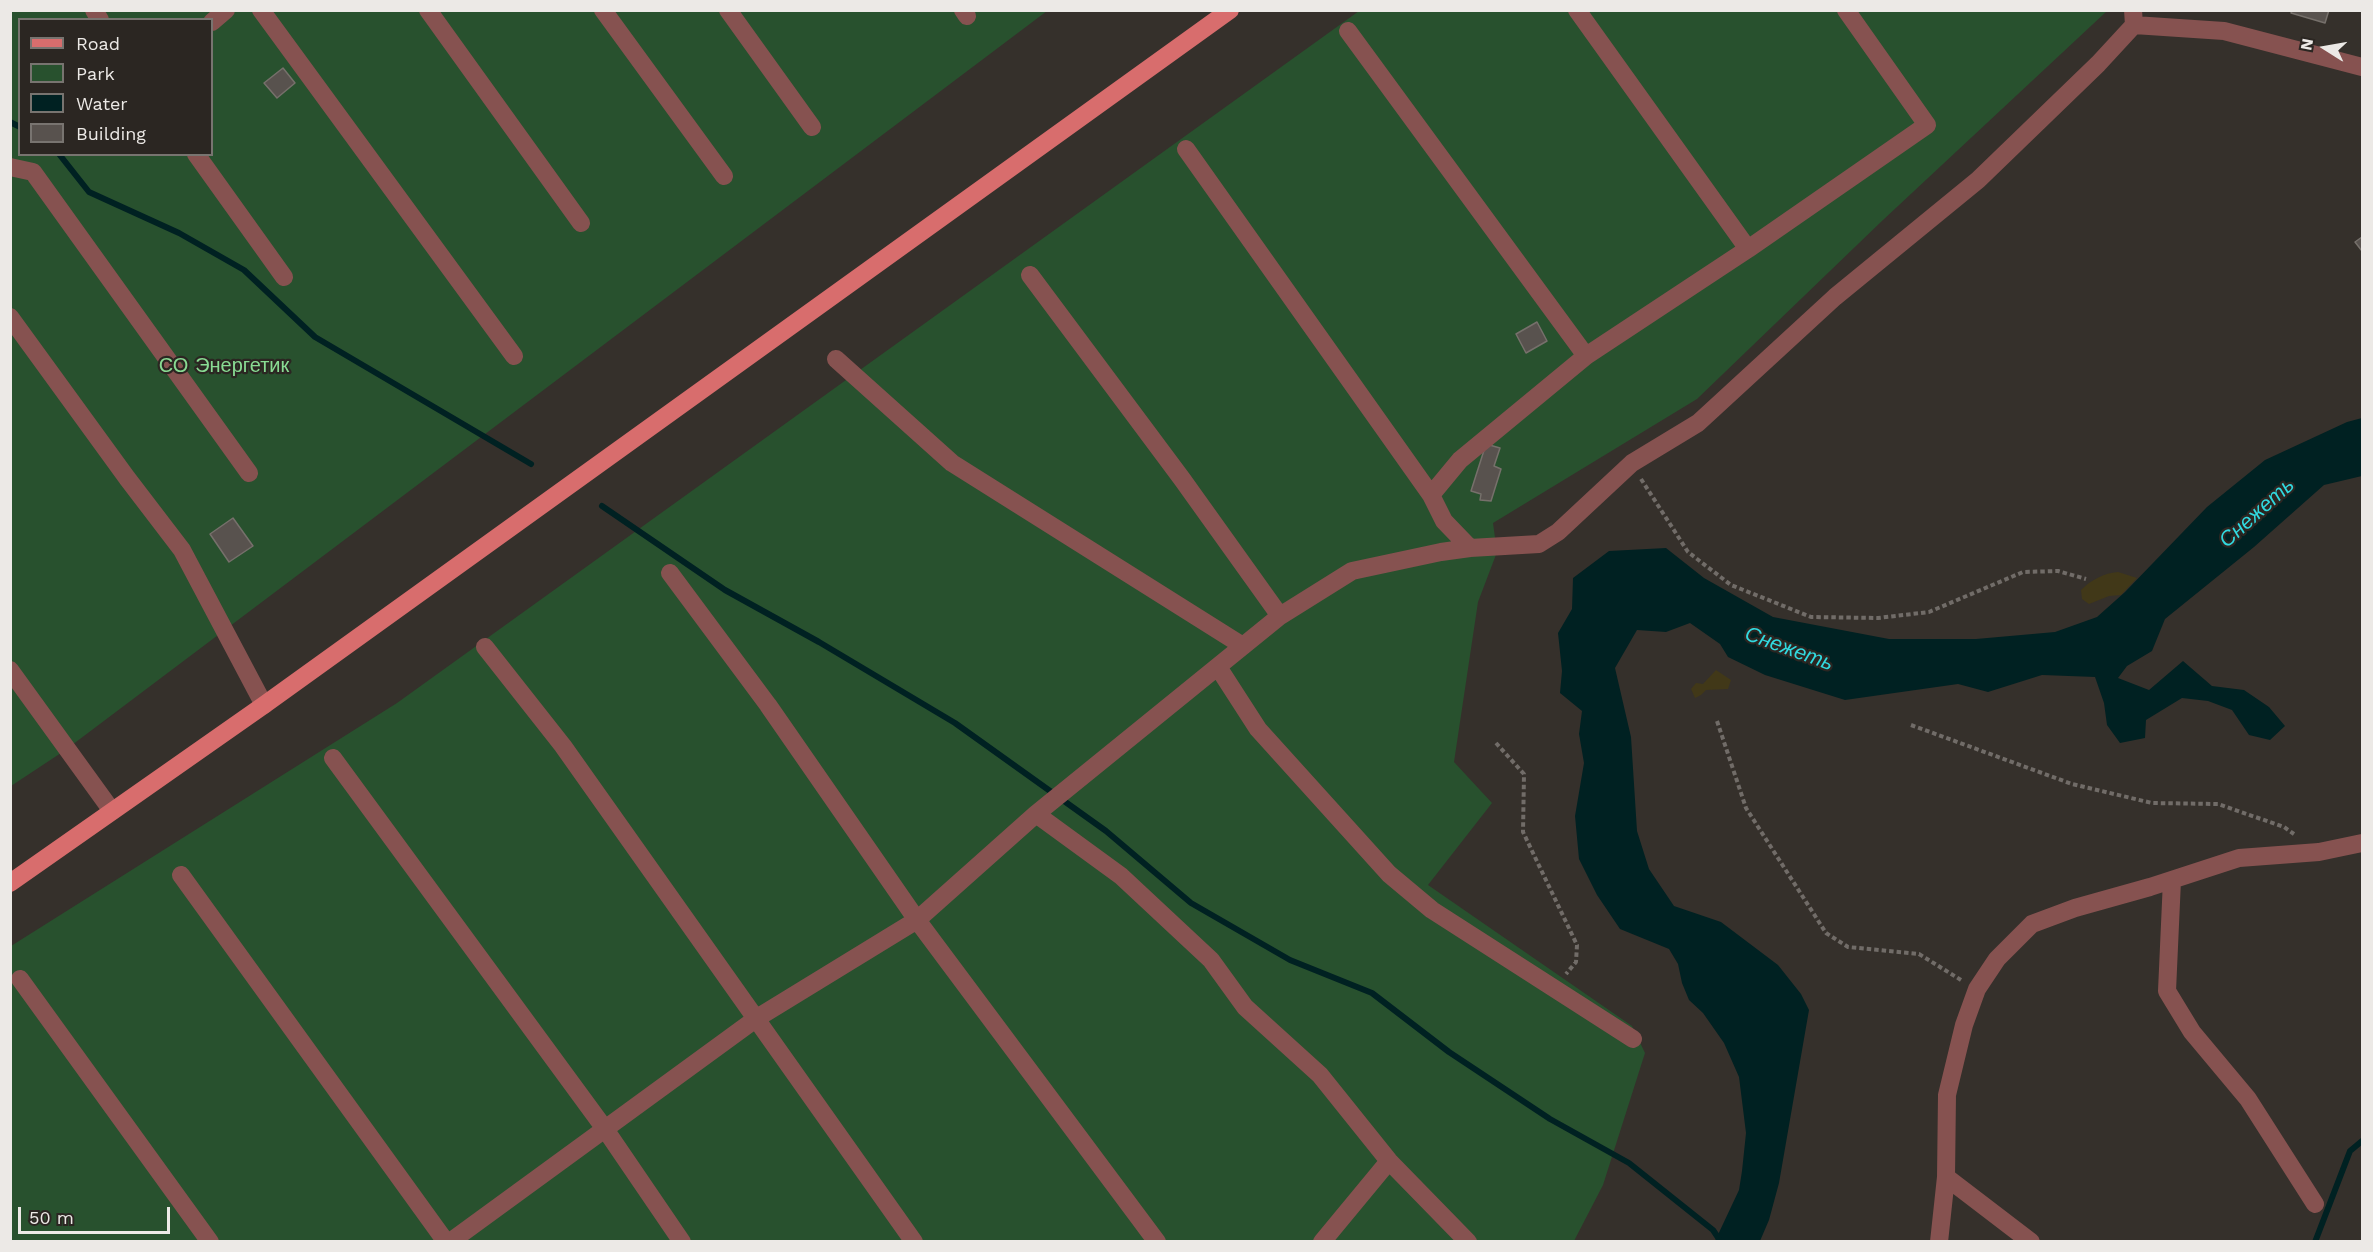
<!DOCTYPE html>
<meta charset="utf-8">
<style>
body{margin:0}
#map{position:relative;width:2373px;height:1252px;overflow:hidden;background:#35302b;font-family:"Work Sans",sans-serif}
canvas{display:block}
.frame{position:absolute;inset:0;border:12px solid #ece9e6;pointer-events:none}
.legend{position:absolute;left:18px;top:18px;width:195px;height:138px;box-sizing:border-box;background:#2b2622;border:2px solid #787470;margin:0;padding:8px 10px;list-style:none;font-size:18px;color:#ece9e6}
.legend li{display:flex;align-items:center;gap:12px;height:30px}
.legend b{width:30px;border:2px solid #787470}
.north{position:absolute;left:2295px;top:18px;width:60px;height:60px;-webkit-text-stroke:4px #2b2622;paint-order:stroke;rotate:281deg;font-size:16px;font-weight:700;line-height:24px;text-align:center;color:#ece9e6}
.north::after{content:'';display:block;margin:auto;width:21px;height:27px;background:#ece9e6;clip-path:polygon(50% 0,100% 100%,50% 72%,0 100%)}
.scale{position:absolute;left:18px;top:1207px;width:152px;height:27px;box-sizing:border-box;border:3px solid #ece9e6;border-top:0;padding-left:8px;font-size:18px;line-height:21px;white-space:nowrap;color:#ece9e6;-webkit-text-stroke:4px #2b2622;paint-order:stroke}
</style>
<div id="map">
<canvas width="2373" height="1252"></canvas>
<div class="frame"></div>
<ul class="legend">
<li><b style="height:8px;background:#d86d6d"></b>Road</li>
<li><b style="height:16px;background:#28512e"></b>Park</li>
<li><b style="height:16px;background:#002122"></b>Water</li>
<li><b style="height:16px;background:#58524e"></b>Building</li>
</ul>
<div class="north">N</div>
<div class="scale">50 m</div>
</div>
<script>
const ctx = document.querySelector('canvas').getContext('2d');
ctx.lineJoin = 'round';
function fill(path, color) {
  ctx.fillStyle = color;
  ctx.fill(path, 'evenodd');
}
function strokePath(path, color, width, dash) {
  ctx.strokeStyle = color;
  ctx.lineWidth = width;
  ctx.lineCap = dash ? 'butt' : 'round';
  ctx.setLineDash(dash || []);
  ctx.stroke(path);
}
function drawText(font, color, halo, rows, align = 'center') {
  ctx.font = font + ' "Work Sans",sans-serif';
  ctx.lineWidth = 4.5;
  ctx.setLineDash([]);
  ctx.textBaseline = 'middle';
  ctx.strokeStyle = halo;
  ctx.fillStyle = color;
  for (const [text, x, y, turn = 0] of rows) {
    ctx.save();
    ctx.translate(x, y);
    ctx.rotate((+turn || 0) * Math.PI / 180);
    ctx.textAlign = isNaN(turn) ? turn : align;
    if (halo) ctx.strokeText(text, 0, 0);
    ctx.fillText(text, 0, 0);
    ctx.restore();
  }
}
const green = new Path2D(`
 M11 11H1047L64 751 11 786ZM20 20H212V154H20Z
 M1359 11H2107L1883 220 1697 399 1493 523 1497 552 1478 602 1454 762 1492 803 1428 885 1632 1026 1645 1053 1603 1185 1574 1241 11 1242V946L397 703Z`);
const sand = new Path2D(`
 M2118 572 2137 578 2121 595 2109 596 2089 604 2082 599 2081 590C2091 580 2104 573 2118 572Z
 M1716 670 1731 680 1728 689 1706 690 1701 695 1695 698 1691 689 1696 683 1703 684Z`);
const water = new Path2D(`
 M2362 418V476L2324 485 2254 547 2165 619 2152 651 2127 666 2118 678 2149 690 2183 661 2212 686 2244 690 2269 707 2285 726 2270 740 2249 735 2232 710 2208 701 2182 698 2146 720 2145 738 2120 743 2107 725 2104 703 2095 677 2042 675 1988 692 1958 684 1845 700 1765 675 1728 657 1720 644 1690 623 1666 632 1637 630 1615 668 1631 737 1637 831 1649 869 1674 906 1721 922 1778 965 1801 994 1809 1010 1779 1183 1769 1220 1760 1241H1715L1739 1190 1742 1171 1746 1133 1739 1077 1724 1043 1703 1013 1689 1000 1682 983 1678 964 1669 949 1620 929 1597 895 1579 859 1575 816 1584 763 1579 734 1582 711 1560 693 1562 671 1558 633 1572 609 1573 578 1609 551 1666 548 1704 578 1773 617 1889 639H1976L2055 632 2097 617 2125 592 2207 507 2265 460 2347 422Z`);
const stream = new Path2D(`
 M10 122 20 127
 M59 154 89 192 179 233 244 270 315 337 531 464
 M602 506 725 590 819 642 955 723 1106 831 1191 903 1290 960 1372 993 1449 1052 1550 1119 1629 1163 1713 1230 1721 1242
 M2315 1242 2350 1151 2362 1141`);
const building = new Path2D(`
 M2292 10H2329L2325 23 2291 13Z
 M283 68 295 83 277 98 264 83Z
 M2362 237V251L2355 242Z
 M1537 322 1547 341 1526 353 1516 334Z
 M1486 444 1500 448 1494 466 1501 469 1491 501 1480 500 1481 494 1471 491Z
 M233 518 253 546 229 562 210 534Z`);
const path = new Path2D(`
 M1641 479 1688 552 1731 585 1811 617 1878 618 1929 612 2023 572 2058 571 2086 579
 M1717 721 1746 808 1826 933 1848 947 1919 954 1961 980
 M1911 725 2072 784 2152 803 2218 804 2284 827 2294 834
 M1496 743 1524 774 1523 832 1577 945 1576 962 1566 974`);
const minor = new Path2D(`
 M94 10 100 20
 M261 10 514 356
 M428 10 581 223
 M603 10 724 176
 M728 10 812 127
 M963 10 967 16
 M1577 10 1748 249
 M212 22 226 10
 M2134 25 2224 31 2362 67
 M1348 31 1586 356
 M1186 149 1431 495 1444 521 1470 548 1539 544 1558 532 1632 463 1698 423 1835 297 1978 180 2098 64 2134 25 2133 10
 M196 154 284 277
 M10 167 33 172 249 473
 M1030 275 1182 479 1280 616
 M10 317 127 478 182 550 264 705
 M836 359 952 463 1243 646
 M1431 495 1460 460 1586 356 1748 249 1927 125 1846 10
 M670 573 768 705 917 920 1157 1242
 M485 647 563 746 914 1242
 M1218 667 1258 729 1389 874 1432 910 1633 1039
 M10 670 112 811
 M333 758 605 1129 682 1242
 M1036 814 1121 876 1211 960 1245 1007 1320 1075 1389 1161 1468 1242
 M181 875 446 1242
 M2172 880 2167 991 2192 1032 2248 1099 2315 1204
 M20 979 210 1242
 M1946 1177 2031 1242
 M450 1242 757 1018 917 920 1036 814 1280 616 1352 571 1441 552 1470 548
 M1322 1242 1389 1161
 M1939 1242 1946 1177 1947 1095 1964 1025 1977 989 1997 959 2032 924 2075 908 2150 887 2239 858 2319 852 2362 843`);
const major = new Path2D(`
 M10 883 264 705 1230 10`);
const parkNames = [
 ["СО Энергетик",224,366]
];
const waterNames = [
 ["Снежеть",2257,513,-42],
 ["Снежеть",1789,649,20]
];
fill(green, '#28512e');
fill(sand, '#413818');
fill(water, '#002122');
strokePath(stream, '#002122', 6);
fill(building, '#58524e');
strokePath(building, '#76706b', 1.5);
strokePath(path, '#716c68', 4, [4.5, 3]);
strokePath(minor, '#865250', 18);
strokePath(major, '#d86d6d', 18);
drawText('20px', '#89db93', '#2b2622', parkNames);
drawText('italic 21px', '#31d9df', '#2b2622', waterNames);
</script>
